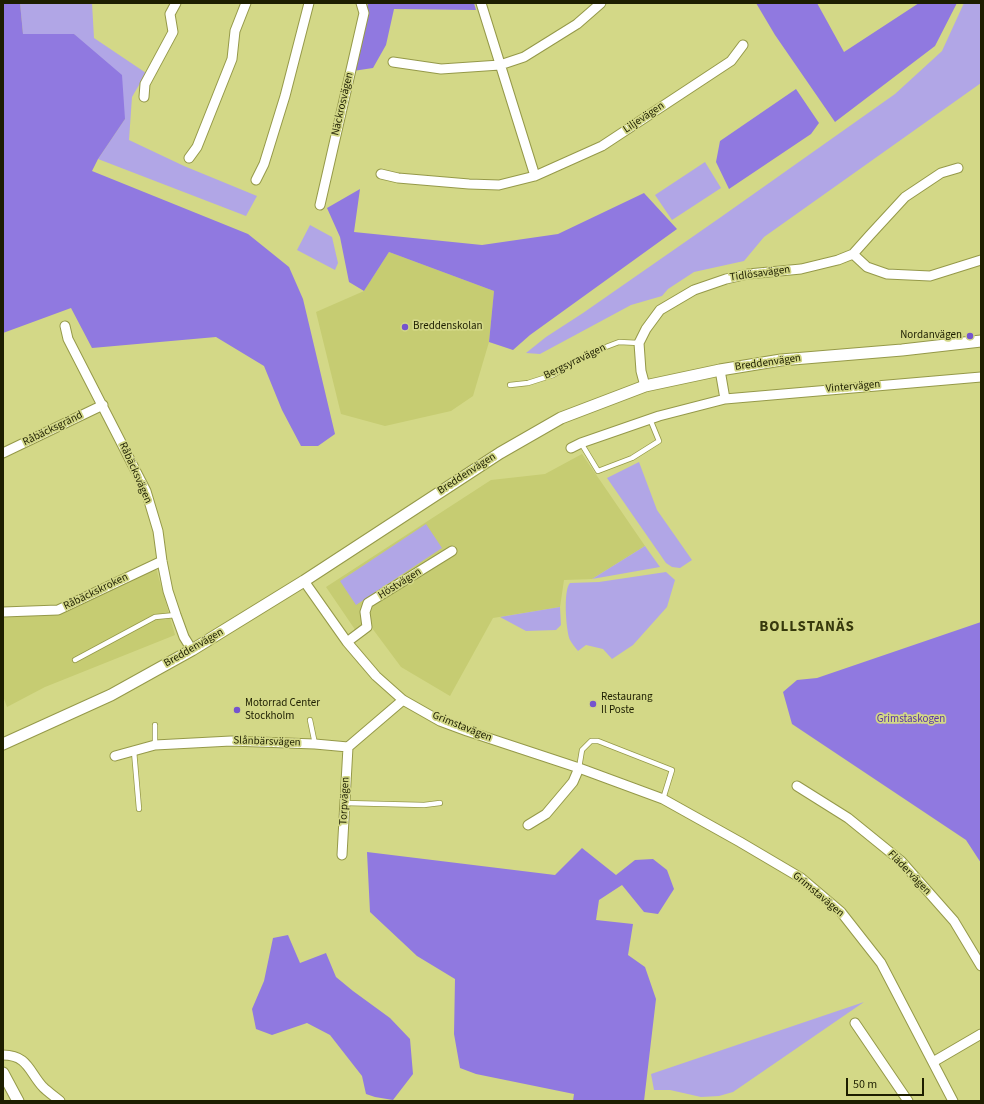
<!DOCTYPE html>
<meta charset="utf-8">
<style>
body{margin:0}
#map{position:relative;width:984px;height:1104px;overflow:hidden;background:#d3d887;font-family:"Source Sans 3",sans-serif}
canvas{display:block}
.frame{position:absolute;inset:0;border:4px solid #1d1e00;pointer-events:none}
.scale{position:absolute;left:846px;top:1078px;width:78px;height:18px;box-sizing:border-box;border:2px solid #1d1e00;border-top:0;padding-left:5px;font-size:12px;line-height:14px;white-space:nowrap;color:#1d1e00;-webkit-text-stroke:3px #d3d887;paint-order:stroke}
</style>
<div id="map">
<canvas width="984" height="1104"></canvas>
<div class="frame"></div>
<div class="scale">50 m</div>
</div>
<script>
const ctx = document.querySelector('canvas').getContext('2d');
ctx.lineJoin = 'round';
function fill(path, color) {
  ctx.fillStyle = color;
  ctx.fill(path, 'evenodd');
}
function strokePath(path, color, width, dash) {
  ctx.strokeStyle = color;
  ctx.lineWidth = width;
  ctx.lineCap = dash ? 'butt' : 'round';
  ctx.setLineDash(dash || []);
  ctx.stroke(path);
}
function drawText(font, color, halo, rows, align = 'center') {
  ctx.font = font + ' "Source Sans 3",sans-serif';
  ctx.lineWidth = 3.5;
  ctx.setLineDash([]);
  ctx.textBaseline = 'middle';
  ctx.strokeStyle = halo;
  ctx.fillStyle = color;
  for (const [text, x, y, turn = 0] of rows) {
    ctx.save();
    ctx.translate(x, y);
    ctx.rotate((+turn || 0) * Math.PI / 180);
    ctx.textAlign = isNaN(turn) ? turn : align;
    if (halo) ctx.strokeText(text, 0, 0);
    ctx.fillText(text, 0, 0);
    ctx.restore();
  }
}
const built = new Path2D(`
 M389 252 494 291 489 342 473 396 451 411 385 426 341 414 316 312 364 291Z
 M582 454 645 546 592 579 564 580 560 607 493 618 450 696 401 667 369 624 356 631 326 587 491 480 545 474Z
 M156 568 175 635 45 687 7 707 3 696V615L59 614Z`);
const green = new Path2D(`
 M20 3H92L94 38 146 73 132 97 129 140 184 166 257 196 246 216 98 159 125 119 74 34H23Z
 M964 3H981V83L764 237 744 261 694 272 668 289 662 296 631 305 540 354 526 353 546 337 583 313 721 217 895 94 942 51Z
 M705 162 721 188 672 220 655 195Z
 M310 225 332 237 338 263 335 270 297 250Z
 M639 462 657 510 692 560 680 568 672 567 666 563 607 478Z
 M426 524 442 548 356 605 340 581Z
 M645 546 660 567 592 579Z
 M666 572 675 580 667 607 633 645 612 659 603 649 586 645 578 651C575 647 572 644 570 640 566 631 563 590 570 583L599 582Z
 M560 607 561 625 556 630 526 631 500 617Z
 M864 1002 733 1092 719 1096 701 1097 670 1090H654L651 1074Z`);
const forest = new Path2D(`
 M3 3H20L23 34H74L122 75 125 119 98 159 92 171 248 234 289 267 303 299 335 434 318 446H301L282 410 264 366 216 337 92 348 71 308 3 333Z
 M368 3H474L476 10 394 9 386 45 373 68 353 71Z
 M756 3H817L844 52 919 3H957L935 46 835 122 775 35Z
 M796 89 819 123 811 134 729 189 716 162 720 141Z
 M360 189 354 232 482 245 558 234 644 193 677 229 530 335 513 350 489 342 494 291 389 252 364 291 349 282 340 237 327 208Z
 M981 622V863L966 840 792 724 783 692 797 680 817 678Z
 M582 848 616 875 635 860 653 859 667 870 674 889 658 914 644 912 622 885 599 900 596 920 633 924 628 955 645 967 656 999 644 1101H573L574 1094 476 1074 460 1068 454 1034 455 979 417 956 370 912 367 852 555 875Z
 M288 935 300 963 326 953 336 977 353 991 390 1018 410 1039 413 1074 393 1100 375 1097 366 1094 362 1076 330 1035 307 1023 272 1035 256 1029 252 1009 264 981 273 938Z`);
const service = new Path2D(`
 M510 385 528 383 553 375 590 353 619 342 639 343
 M581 443 598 471 632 458 659 441 650 419
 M75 660 155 617 176 615
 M310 720 315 744
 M155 725V745
 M134 751 139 809
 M579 768 582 750 591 741H598L672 770 663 799
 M345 803 424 805 440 803`);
const minor = new Path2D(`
 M481 3 535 176
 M393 62 441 69 500 65 524 57 577 24 601 3
 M144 97 145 84 173 32 170 14 176 3
 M189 158 197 147 232 59 235 31 246 3
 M381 174 398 178 469 184 499 185 535 176 602 146 731 61 743 45
 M256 180 264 164 285 96 309 3
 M320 205 364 13 361 3
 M853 254 867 267 887 274 930 276 981 260
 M65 326 68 339 146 491 158 531 162 561 168 591 176 615 184 637 192 650
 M720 370 725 399
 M645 386 641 371 639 343 646 329 660 310 694 290 726 279 748 274 801 269 838 260 853 254 870 235 905 197 941 173 958 168
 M571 448 581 443 659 416 725 399 981 377
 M3 453 103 405
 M304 581 347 642 376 676 403 700 440 721 467 731 579 768 663 799 740 842 801 878 841 912 881 963 953 1101
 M3 612 58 610 162 561
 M347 642 367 627 365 612 368 603 452 551
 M115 756 155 745 231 741 315 744 348 747 403 700
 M797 786 848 818 901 861 954 921 981 966
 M528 825 546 814 573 782 579 768
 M342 855 348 747
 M855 1023 908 1101
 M3 1055C28 1055 29 1072 43 1087 48 1092 54 1096 60 1101
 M933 1062 981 1034`);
const tertiary = new Path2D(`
 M3 744 111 695 192 650 304 581 500 453 561 418 645 386 720 370 781 360 902 350 981 341
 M3 1073 18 1101`);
const markers = [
 [405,327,4,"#7554ce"],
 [970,336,4,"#7554ce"],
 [593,704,4,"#7554ce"],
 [237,710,4,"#7554ce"]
];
const streetNames = [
 ["Näckrosvägen",343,104,-77],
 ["Liljevägen",644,118,-34],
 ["Tidlösavägen",760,274,-8],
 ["Bergsyravägen",575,362,-26],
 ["Breddenvägen",768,363,-8],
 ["Vintervägen",853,387,-5],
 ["Råbäcksgränd",53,429,-26],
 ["Råbäcksvägen",135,473,66],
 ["Breddenvägen",467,474,-33],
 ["Höstvägen",400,584,-32],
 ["Råbäckskroken",96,592,-26],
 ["Breddenvägen",194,648,-30],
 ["Grimstavägen",462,727,22],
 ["Slånbärsvägen",267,742,2],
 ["Torpvägen",345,801,-87],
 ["Flädervägen",909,873,46],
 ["Grimstavägen",818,895,40]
];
const poiNames = [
 ["Breddenskolan",413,327],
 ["Nordanvägen",962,336,"right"],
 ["Restaurang",601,698],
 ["Il Poste",601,711],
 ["Motorrad Center",245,704],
 ["Stockholm",245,717]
];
const parkNames = [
 ["Grimstaskogen",911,720]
];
const districtNames = [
 ["BOLLSTANÄS",807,628]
];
fill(built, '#c6cc72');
fill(green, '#b1a6e6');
fill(forest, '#9079e0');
strokePath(service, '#959949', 6);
strokePath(minor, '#959949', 11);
strokePath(tertiary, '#959949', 13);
strokePath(service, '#fff', 4.5);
strokePath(minor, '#fff', 9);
strokePath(tertiary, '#fff', 11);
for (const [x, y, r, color] of markers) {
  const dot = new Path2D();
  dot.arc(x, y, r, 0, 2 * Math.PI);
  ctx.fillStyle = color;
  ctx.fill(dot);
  strokePath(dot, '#d3d887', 1.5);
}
drawText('11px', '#1d1e00', '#d3d887', streetNames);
drawText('11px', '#1d1e00', '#d3d887', poiNames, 'left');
drawText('11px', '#5831aa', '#d3d887', parkNames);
ctx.letterSpacing = '1px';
drawText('bold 15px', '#37390d', '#d3d887', districtNames);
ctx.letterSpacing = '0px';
</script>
